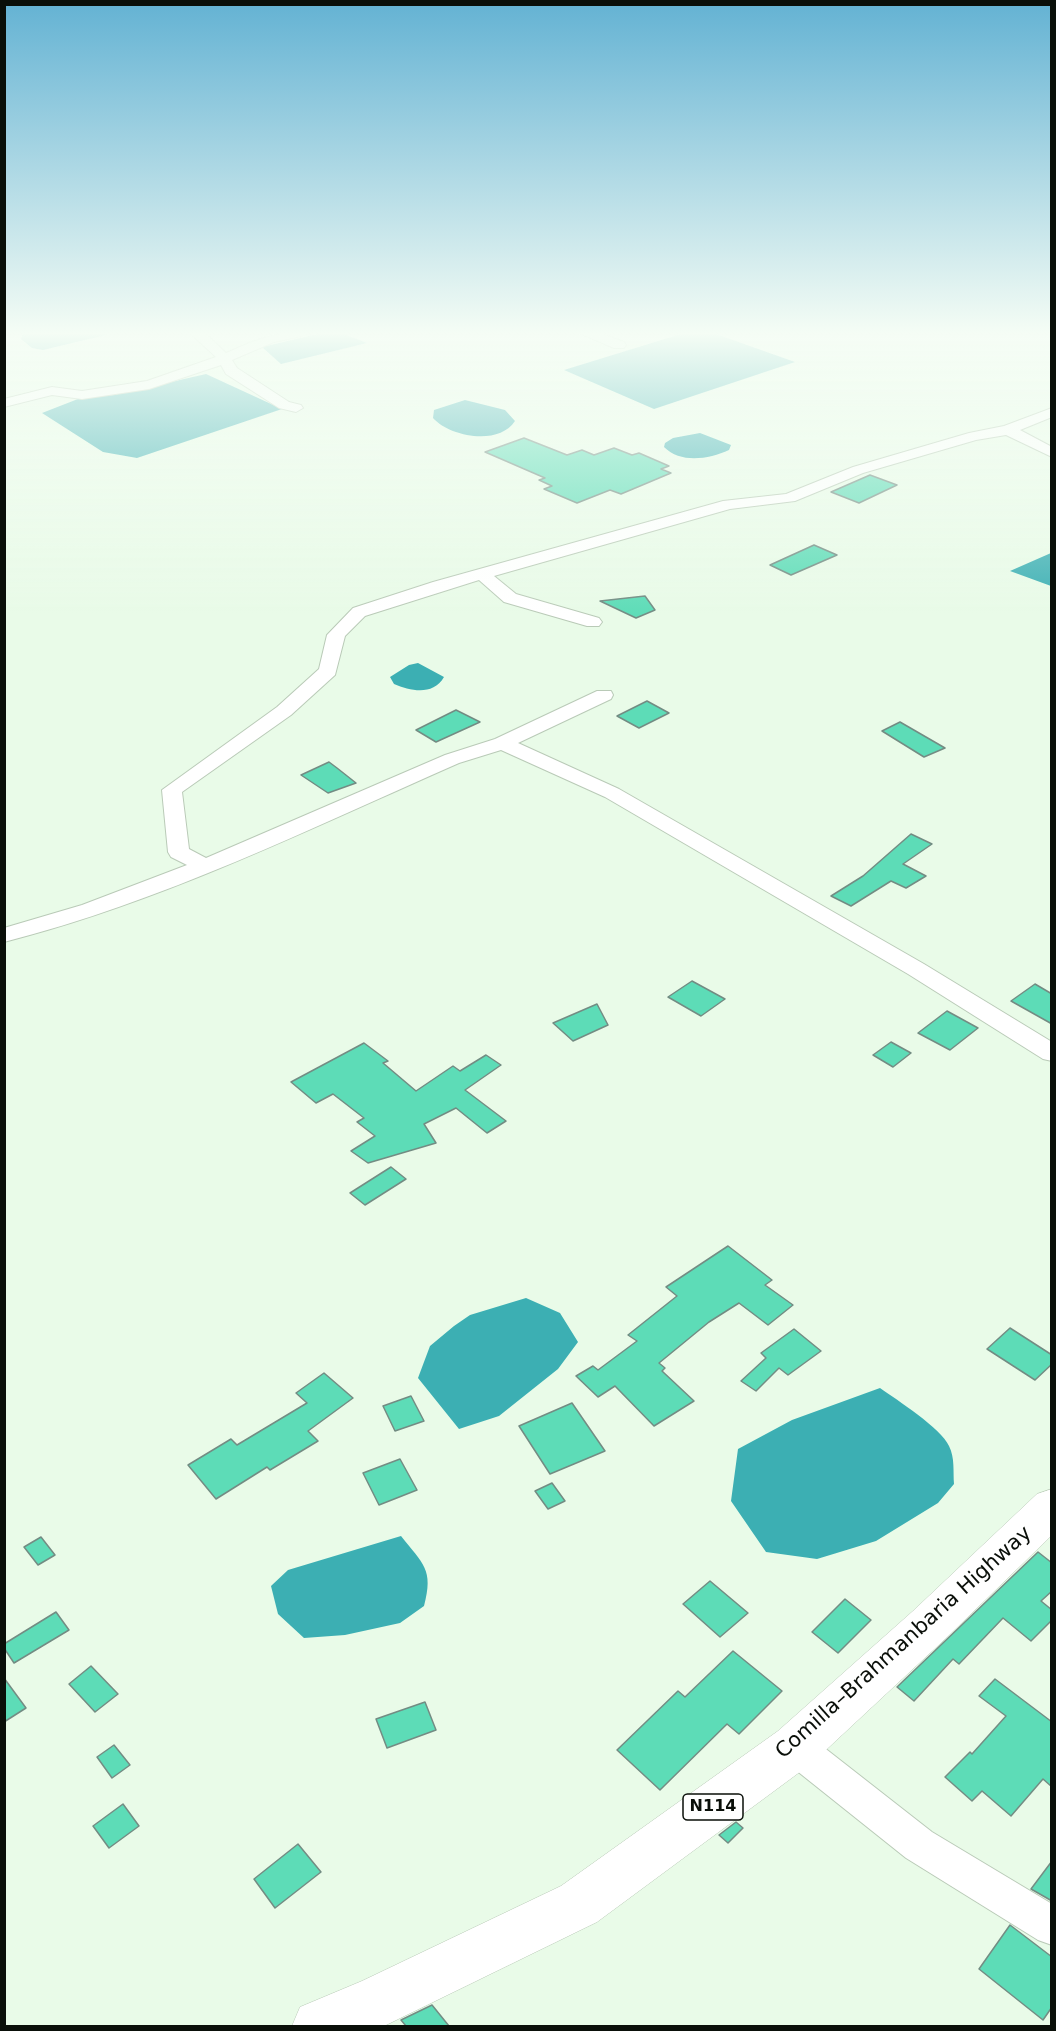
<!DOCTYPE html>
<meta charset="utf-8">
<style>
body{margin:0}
#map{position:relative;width:1056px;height:2031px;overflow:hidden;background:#e9fbe8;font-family:"DejaVu Sans",sans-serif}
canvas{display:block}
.frame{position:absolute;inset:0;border:6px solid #0a0f09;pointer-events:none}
</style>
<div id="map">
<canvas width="1056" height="2031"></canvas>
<div class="frame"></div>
</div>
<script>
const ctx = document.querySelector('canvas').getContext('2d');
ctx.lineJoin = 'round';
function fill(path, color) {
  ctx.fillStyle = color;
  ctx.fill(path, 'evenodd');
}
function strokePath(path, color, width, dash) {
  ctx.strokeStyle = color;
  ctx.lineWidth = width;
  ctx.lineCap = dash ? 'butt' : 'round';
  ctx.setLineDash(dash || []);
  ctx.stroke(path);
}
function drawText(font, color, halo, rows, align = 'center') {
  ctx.font = font + ' "DejaVu Sans",sans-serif';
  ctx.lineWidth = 4.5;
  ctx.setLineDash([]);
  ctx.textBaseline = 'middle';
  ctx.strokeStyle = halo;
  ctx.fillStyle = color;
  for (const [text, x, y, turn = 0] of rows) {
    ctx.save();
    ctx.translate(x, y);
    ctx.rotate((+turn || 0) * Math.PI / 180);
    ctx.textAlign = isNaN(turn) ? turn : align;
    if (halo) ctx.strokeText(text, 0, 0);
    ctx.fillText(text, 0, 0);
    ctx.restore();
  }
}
const water = new Path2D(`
 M23 333H114L43 350 32 348 21 339Z
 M322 333H341L367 343 281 364 262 347Z
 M684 333H713L795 362 654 409 564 370Z
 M206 374 282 409 137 458 103 452 42 413 83 397 114 395Z
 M465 400 505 410 515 421C499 446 450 437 433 418L434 410Z
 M700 433 731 445 729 450C709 459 681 464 664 447L665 443 673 438Z
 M1051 553V586L1010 571Z
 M418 663 444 677C433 696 411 691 394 684L390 677 409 665Z
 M526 1298 560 1313 578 1342 558 1369 499 1416 459 1429 418 1378 430 1346 454 1326 470 1315Z
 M880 1388C897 1400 941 1428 949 1446 955 1458 953 1471 954 1484L938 1503 876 1541 817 1559 766 1552 731 1501 738 1449 792 1420Z
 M401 1536C423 1564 434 1569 424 1606L400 1623 345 1635 304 1638 278 1614 271 1586 288 1570Z`);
const building = new Path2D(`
 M524 438 567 455 582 450 594 455 614 448 632 455 639 453 669 466 661 469 671 473 621 494 610 490 577 503 544 489 552 486 539 480 545 478 485 452Z
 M870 475 897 485 859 503 831 492Z
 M814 545 837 555 791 575 770 565Z
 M645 596 655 610 636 618 600 601Z
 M647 701 669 713 639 728 617 716Z
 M456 710 480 722 436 742 416 730Z
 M900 722 945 748 924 757 882 731Z
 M329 762 337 768 356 783 328 793 301 775Z
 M911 834 932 844 903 864 926 876 906 888 891 881 851 906 831 896 863 876Z
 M692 981 725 999 701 1016 668 997Z
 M1035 984 1052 994V1024L1011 1001Z
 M597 1004 608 1025 573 1041 553 1023Z
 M947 1011 978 1028 950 1050 918 1033Z
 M891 1042 911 1053 893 1067 873 1055Z
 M364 1043 388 1061 383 1063 416 1091 453 1066 460 1071 486 1055 501 1065 465 1090 506 1121 487 1133 456 1108 424 1124 436 1143 368 1163 351 1151 375 1136 357 1122 364 1118 333 1094 316 1103 291 1082Z
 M391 1167 406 1179 365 1205 350 1193Z
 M728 1246 772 1280 765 1285 793 1305 768 1325 739 1303 709 1322 659 1363 665 1368 662 1371 694 1401 654 1426 615 1386 598 1397 576 1376 593 1366 598 1370 637 1341 628 1335 677 1296 666 1287Z
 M1010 1328 1052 1355V1364L1035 1380 987 1349Z
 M794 1329 821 1351 788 1375 779 1368 756 1391 741 1381 766 1358 761 1353Z
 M324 1373 353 1398 308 1431 318 1441 270 1470 267 1467 216 1499 188 1465 231 1439 237 1445 307 1403 296 1393Z
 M411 1396 424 1421 395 1431 383 1406Z
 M572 1403 605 1451 550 1474 519 1426Z
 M400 1459 417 1490 379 1505 363 1473Z
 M552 1483 565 1501 548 1509 535 1491Z
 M41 1537 55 1555 38 1565 24 1547Z
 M1038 1552 1052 1563V1591L1041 1601 1052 1610V1620L1031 1641 1003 1618 959 1664 953 1659 914 1701 897 1687Z
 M710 1581 748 1613 720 1637 683 1604Z
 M845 1599 871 1620 838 1653 812 1632Z
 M56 1612 69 1630 14 1663 4 1648V1644Z
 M733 1651 782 1691 739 1734 727 1724 660 1790 617 1750 678 1691 685 1697Z
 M91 1666 118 1694 95 1712 69 1684Z
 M4 1678 26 1708 4 1722Z
 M995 1679 1052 1722V1787L1043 1779 1011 1816 982 1791 972 1801 945 1777 970 1752 972 1754 1006 1716 979 1696Z
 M425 1702 436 1730 387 1748 376 1719Z
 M114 1745 130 1765 112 1778 97 1757Z
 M123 1804 139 1826 109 1848 93 1826Z
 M736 1822 743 1828 728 1843 719 1835Z
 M298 1844 321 1872 275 1908 254 1879Z
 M1052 1861V1901L1031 1889Z
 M1010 1925 1052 1957V2007L1043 2020 979 1969Z
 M432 2005 449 2026H406L401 2020Z`);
const street = new Path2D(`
 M190 333H205L226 353C256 340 270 333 304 333L302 336 274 342 232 360 237 368 289 402 301 405 303 408 296 412 279 408 226 374 221 365 149 389 82 399 52 395 4 407V399L52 387 82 391 147 381 216 357Z
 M579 333H599L624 342 626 345 624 348H614Z
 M1052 408V417L1020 430 1052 447V457L1006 435 976 440 863 473 795 501 730 509 494 576 516 594 599 618 602 622 599 626H587L504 602 479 580 365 616 345 636 335 675 291 715 182 792 189 849 206 858 445 755 495 739 597 691H611L613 695 611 699 518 743 619 789 924 964 1052 1042V1061L1043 1059 908 974 605 797 501 750 459 763C311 828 162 902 4 942V928L82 905 187 865 171 857 168 852 162 790 277 707 319 669 327 635 353 608 433 582 723 501 786 494 853 467 969 433 1004 426Z
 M795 1730 808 1735 932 1832 1052 1904V1945L1038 1940 906 1858 782 1759 777 1747 782 1735Z`);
const highway = new Path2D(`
 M1052 1489V1535L945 1639 812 1763 597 1922 384 2026H292L300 2007 362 1981 561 1886 778 1731 913 1611 1037 1494Z`);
const shields = [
 [713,1807,60]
];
const shieldNames = [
 ["N114",713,1807]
];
const nearStreetnames = [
 ["Comilla–Brahmanbaria Highway",904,1643,-42]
];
fill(water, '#3cafb3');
fill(building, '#5ddcb7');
strokePath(building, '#738c83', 1.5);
strokePath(street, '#b9cab7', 2);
strokePath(highway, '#b9cab7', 1);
fill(street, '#fff');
fill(highway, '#fff');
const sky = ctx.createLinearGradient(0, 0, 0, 617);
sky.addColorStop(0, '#63b2d3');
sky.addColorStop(0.54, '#f5fdf5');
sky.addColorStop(1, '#f5fdf500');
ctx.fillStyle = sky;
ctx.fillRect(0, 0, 1056, 617);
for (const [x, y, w] of shields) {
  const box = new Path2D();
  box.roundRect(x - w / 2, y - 13, w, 26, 4.5);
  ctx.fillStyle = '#fff';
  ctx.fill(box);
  strokePath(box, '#0a0f09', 1.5);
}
drawText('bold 16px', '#0a0f09', null, shieldNames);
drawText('21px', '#0a0f09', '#fff', nearStreetnames);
</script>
